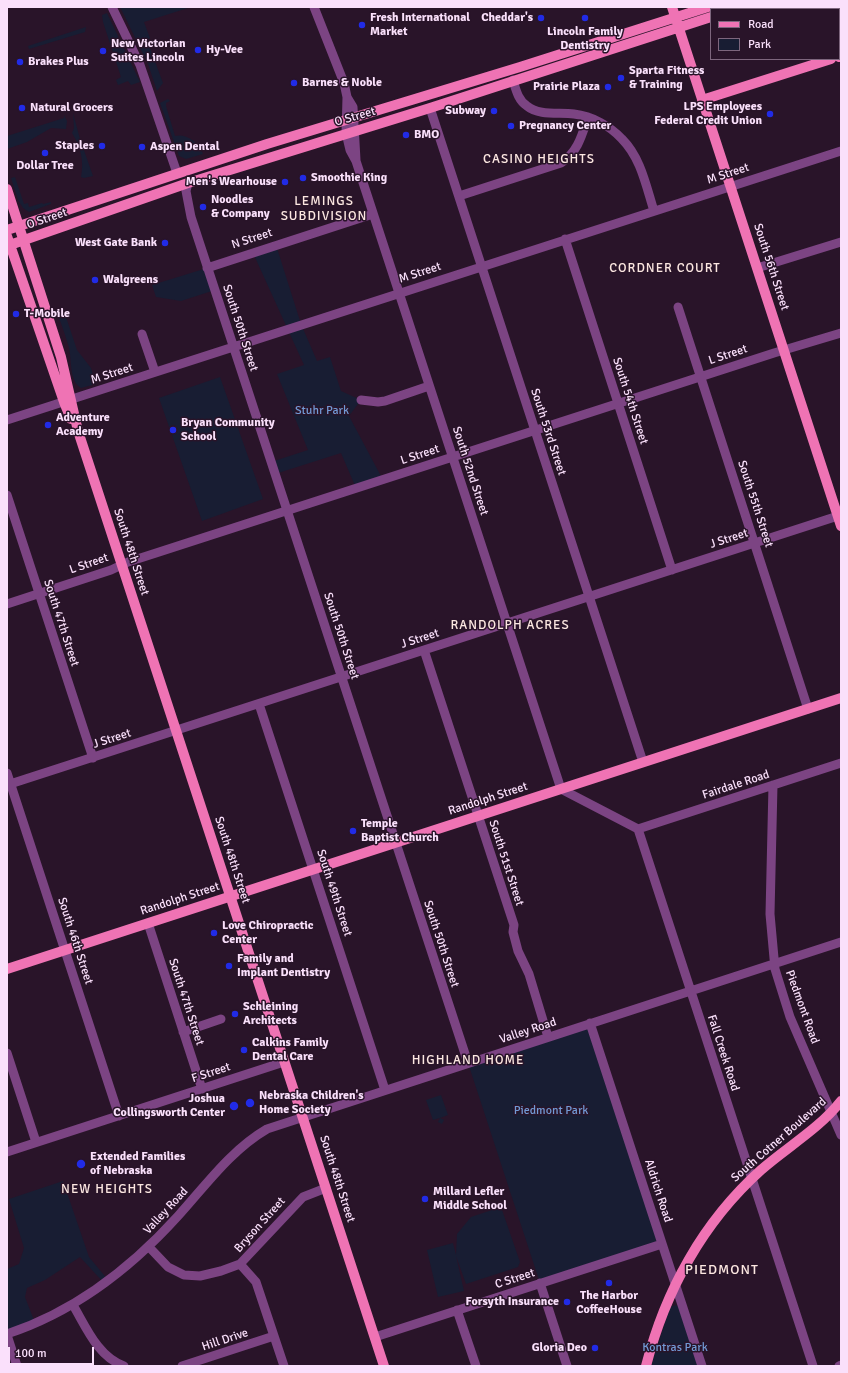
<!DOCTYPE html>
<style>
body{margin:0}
#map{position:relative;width:848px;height:1373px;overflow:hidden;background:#291429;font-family:Signika,sans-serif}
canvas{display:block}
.frame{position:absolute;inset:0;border:8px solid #fae0fb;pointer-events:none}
.legend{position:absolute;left:710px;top:8px;width:130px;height:52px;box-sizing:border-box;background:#291429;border:1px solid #7d667d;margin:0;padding:5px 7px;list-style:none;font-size:12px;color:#fae0fb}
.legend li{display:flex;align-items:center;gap:8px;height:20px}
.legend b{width:20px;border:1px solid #7d667d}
.scale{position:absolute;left:8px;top:1347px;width:86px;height:18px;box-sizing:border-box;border:2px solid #fae0fb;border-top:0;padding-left:5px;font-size:12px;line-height:14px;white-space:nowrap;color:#fae0fb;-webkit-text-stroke:3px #291429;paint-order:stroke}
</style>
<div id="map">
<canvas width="848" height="1373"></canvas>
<div class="frame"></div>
<ul class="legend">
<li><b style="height:5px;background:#ef73b4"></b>Road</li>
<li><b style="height:11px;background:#181d33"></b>Park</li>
</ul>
<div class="scale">100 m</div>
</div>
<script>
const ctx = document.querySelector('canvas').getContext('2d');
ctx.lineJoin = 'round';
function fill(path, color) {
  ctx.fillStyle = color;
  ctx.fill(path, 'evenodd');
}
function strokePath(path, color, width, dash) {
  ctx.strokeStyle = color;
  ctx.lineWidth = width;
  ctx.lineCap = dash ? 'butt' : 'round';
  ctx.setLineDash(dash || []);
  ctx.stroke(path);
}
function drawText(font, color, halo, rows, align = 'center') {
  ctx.font = font + ' Signika,sans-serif';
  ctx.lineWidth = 3;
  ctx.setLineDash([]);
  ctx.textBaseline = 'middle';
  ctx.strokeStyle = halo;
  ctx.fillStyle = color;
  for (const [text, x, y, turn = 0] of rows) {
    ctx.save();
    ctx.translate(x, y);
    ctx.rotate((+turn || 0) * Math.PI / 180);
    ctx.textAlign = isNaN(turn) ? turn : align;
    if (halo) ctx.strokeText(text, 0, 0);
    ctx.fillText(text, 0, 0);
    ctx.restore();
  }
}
const green = new Path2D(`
 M120 7H191L144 22 150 38 147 40 163 83 157 91 148 64Z
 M107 13 140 82 131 85 128 81 118 85 116 80 121 77 103 22 102 15Z
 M86 27 85 32 29 49 28 46Z
 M168 99 170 101 166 103V106L175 136C185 133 200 142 203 154L186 159 179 156 160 103Z
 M73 113 80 139 93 176 84 178 81 177C84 161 81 147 72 133L74 128Z
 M64 115 67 121 66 129 51 128 27 142 7 149V136L64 118Z
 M15 177 24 204 28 203 29 207 42 203 43 204 51 202V204L29 212 23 208 18 200 11 178Z
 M276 245 301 324 317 361 330 357 341 391 361 400 349 416 383 480 356 488 341 453 275 474 271 462 308 450 277 374 304 365 253 253Z
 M207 268 215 290 181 301 156 297 152 285Z
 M61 312H64L66 317 77 350 91 368 96 384 81 388C69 381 72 360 69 348 66 337 62 326 58 315V313Z
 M220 377 263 499 202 521 159 398Z
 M590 1023 662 1244 540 1283 468 1063Z
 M441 1095 448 1115 440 1118 444 1120 442 1124 438 1122 440 1118 433 1120 426 1100Z
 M63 1181 89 1257 108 1280 104 1283 80 1257 45 1280 27 1288 25 1297 35 1323 7 1334V1269L19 1264 24 1248 9 1199Z
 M501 1207 520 1262 518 1267 466 1284 456 1256 464 1291 438 1297 427 1250 453 1243 456 1255 457 1234 471 1217Z
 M676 1305 679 1308 698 1366H651L670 1307Z`);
const minor = new Path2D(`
 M112 7 140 65 177 173
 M314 7 344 83 347 97 346 133 350 150 356 161 561 789 638 829 813 1366
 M513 80C516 90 518 100 527 106 539 116 559 112 574 114 592 116 610 126 622 139 641 158 646 186 654 211
 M347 97 353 107 356 160
 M430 108 643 762
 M188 183 186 191 191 217 468 1063
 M459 196 561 163C578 152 582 135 588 117
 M565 239 672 570
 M207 268 373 214
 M757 268 841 242
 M678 307 808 709
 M142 334 155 372
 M361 400 378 402 385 401 429 386
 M7 420 841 151
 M7 495 93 758
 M7 604 111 570 128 562 156 553 774 353 841 333
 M424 650 514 925 513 932 518 951 529 974 548 1037
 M259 704 385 1090
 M7 773 119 1116
 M7 785 841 515
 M773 785 770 914 775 969 790 1017 841 1135
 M638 829 841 763
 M148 923 202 1089
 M590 1023 702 1366
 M183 1032 221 1019
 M7 1053 36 1142
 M7 1152 284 1062
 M149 1247 168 1267 184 1275 200 1276 221 1271 240 1264 303 1197 326 1188
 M240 1264 256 1282 284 1366
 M540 1283 567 1366
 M73 1305C86 1327 98 1357 124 1366
 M457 1310 476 1366
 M7 1334C74 1312 131 1268 178 1216 206 1185 231 1150 267 1129L841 942
 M7 1335 17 1366
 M375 1337 662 1244
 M182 1366 274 1336
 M839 1366 841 1365`);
const major = new Path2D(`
 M672 7 841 526
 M735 9 742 7
 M839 57 841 56
 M702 100 831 59
 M7 189 61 357 78 431 384 1366
 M7 230 267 144 520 67 708 7
 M7 236 64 402 71 419
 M7 246 188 183 430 108 711 17
 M7 969 841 698
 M646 1366C665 1291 703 1222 761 1170 787 1147 819 1129 841 1101`);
const markers = [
 [541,18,4,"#212be6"],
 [585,18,4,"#212be6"],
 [362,25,4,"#212be6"],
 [198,50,4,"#212be6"],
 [103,51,4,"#212be6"],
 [20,62,4,"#212be6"],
 [621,78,4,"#212be6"],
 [294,83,4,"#212be6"],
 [608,87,4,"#212be6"],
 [22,108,4,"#212be6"],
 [494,111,4,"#212be6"],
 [770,114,4,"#212be6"],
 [511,126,4,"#212be6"],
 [406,135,4,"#212be6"],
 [102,146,4,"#212be6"],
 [142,147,4,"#212be6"],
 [45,153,4,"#212be6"],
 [303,178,4,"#212be6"],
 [285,182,4,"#212be6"],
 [203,207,4,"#212be6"],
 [165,243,4,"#212be6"],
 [95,280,4,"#212be6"],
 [16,314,4,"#212be6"],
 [48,425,4,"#212be6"],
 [173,430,4,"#212be6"],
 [353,831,4,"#212be6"],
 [214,933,4,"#212be6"],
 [229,966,4,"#212be6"],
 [235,1014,4,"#212be6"],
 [244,1050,4,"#212be6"],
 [250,1103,5,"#212be6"],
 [234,1106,5,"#212be6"],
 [81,1164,5,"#212be6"],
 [425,1199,4,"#212be6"],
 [609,1283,4,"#212be6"],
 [567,1302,4,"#212be6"],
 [595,1348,4,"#212be6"]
];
const poiNames = [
 ["Fresh International",370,18],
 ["Market",370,32],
 ["Cheddar's",533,18,"right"],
 ["Lincoln Family",585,32,"center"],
 ["Dentistry",585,46,"center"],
 ["New Victorian",111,44],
 ["Suites Lincoln",111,58],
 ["Hy-Vee",206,50],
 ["Brakes Plus",28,62],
 ["Sparta Fitness",629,71],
 ["& Training",629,85],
 ["Barnes & Noble",302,83],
 ["Prairie Plaza",600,87,"right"],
 ["LPS Employees",762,107,"right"],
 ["Federal Credit Union",762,121,"right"],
 ["Natural Grocers",30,108],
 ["Subway",486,111,"right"],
 ["Pregnancy Center",519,126],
 ["BMO",414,135],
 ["Staples",94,146,"right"],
 ["Aspen Dental",150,147],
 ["Dollar Tree",45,166,"center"],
 ["Smoothie King",311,178],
 ["Men's Wearhouse",277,182,"right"],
 ["Noodles",211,200],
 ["& Company",211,214],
 ["West Gate Bank",157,243,"right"],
 ["Walgreens",103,280],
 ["T-Mobile",24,314],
 ["Adventure",56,418],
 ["Academy",56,432],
 ["Bryan Community",181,423],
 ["School",181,437],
 ["Temple",361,824],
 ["Baptist Church",361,838],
 ["Love Chiropractic",222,926],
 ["Center",222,940],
 ["Family and",237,959],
 ["Implant Dentistry",237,973],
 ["Schleining",243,1007],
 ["Architects",243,1021],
 ["Calkins Family",252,1043],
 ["Dental Care",252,1057],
 ["Nebraska Children's",259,1096],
 ["Home Society",259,1110],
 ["Joshua",225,1099,"right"],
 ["Collingsworth Center",225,1113,"right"],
 ["Extended Families",90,1157],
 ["of Nebraska",90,1171],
 ["Millard Lefler",433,1192],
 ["Middle School",433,1206],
 ["The Harbor",609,1296,"center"],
 ["CoffeeHouse",609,1310,"center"],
 ["Forsyth Insurance",559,1302,"right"],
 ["Gloria Deo",587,1348,"right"]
];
const streetNames = [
 ["O Street",355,117,-16],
 ["M Street",728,174,-18],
 ["O Street",47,219,-19],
 ["N Street",252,239,-18],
 ["South 56th Street",771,267,72],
 ["M Street",420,273,-18],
 ["South 50th Street",240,328,72],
 ["L Street",728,355,-18],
 ["M Street",112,374,-18],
 ["South 54th Street",630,401,72],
 ["South 53rd Street",548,432,72],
 ["L Street",420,455,-18],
 ["South 52nd Street",470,471,72],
 ["South 55th Street",755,504,72],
 ["J Street",729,539,-18],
 ["South 48th Street",131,552,72],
 ["L Street",89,564,-19],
 ["South 47th Street",61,623,72],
 ["South 50th Street",341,636,72],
 ["J Street",420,639,-18],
 ["J Street",112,739,-18],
 ["Fairdale Road",736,785,-18],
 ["Randolph Street",488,799,-18],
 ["South 48th Street",232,860,72],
 ["South 51st Street",506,863,72],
 ["South 49th Street",334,893,72],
 ["Randolph Street",180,899,-18],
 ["South 46th Street",75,941,72],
 ["South 50th Street",441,944,72],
 ["South 47th Street",186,1002,72],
 ["Piedmont Road",802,1007,70],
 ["Valley Road",528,1031,-18],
 ["Fall Creek Road",723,1053,72],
 ["F Street",211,1073,-18],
 ["South Cotner Boulevard",779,1140,-41],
 ["South 48th Street",337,1179,72],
 ["Aldrich Road",658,1191,72],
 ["Valley Road",166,1211,-47],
 ["Bryson Street",260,1225,-48],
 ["C Street",515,1279,-18],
 ["Hill Drive",225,1340,-18]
];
const parkNames = [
 ["Stuhr Park",322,411],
 ["Piedmont Park",551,1111],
 ["Kontras Park",675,1348]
];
const neighbourhoodNames = [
 ["CASINO HEIGHTS",539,160],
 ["LEMINGS",324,202],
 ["SUBDIVISION",324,217],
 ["CORDNER COURT",665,269],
 ["RANDOLPH ACRES",510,626],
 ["HIGHLAND HOME",468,1061],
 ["NEW HEIGHTS",107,1190]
];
const quarterNames = [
 ["PIEDMONT",722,1270]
];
fill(green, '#181d33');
strokePath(minor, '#7c4483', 9);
strokePath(major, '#ef73b4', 10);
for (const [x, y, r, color] of markers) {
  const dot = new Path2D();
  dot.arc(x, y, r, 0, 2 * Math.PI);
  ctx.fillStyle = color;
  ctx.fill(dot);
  strokePath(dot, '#291429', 1.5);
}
drawText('bold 12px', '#fae0fb', '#291429', poiNames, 'left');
drawText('12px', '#fae0fb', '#291429', streetNames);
drawText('12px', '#729ad5', '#291429', parkNames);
ctx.letterSpacing = '1px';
drawText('13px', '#fce7e1', '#291429', neighbourhoodNames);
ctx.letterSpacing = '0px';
ctx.letterSpacing = '1px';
drawText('14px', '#fce7e1', '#291429', quarterNames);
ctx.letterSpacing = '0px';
</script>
